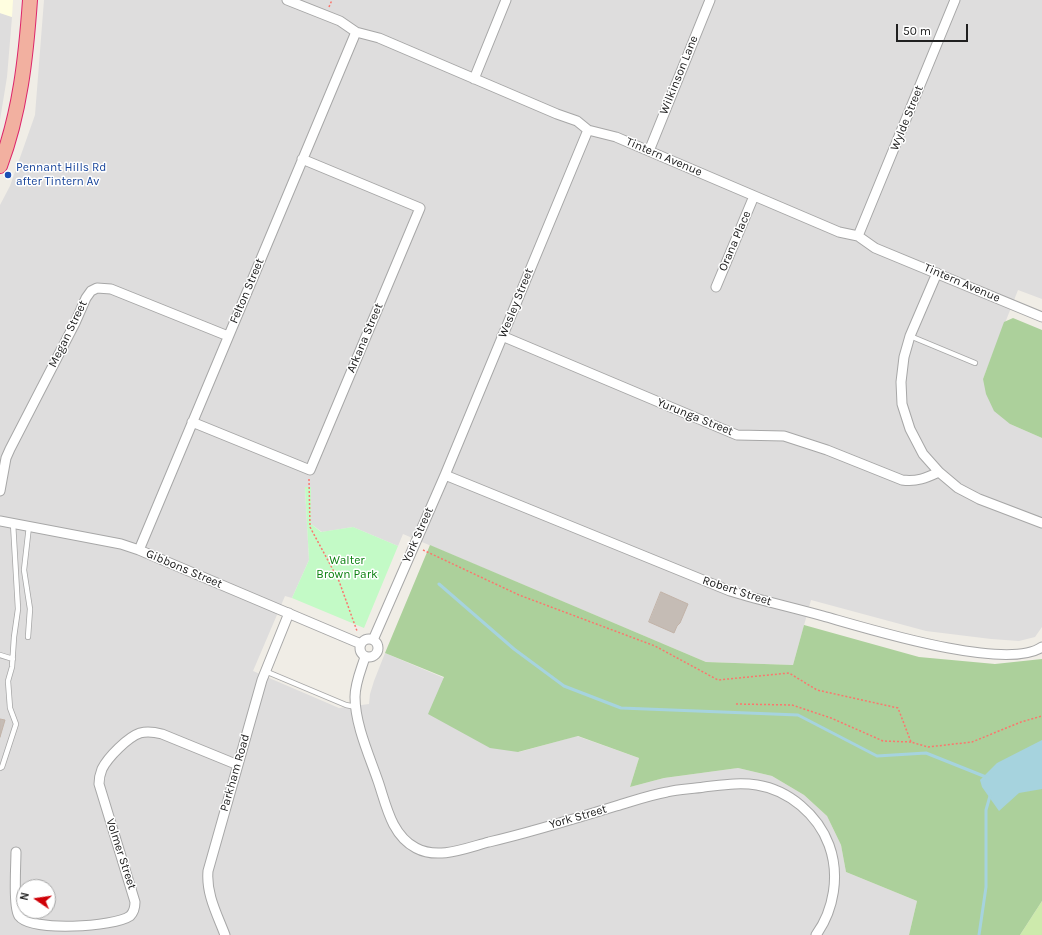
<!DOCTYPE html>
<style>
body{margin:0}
#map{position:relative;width:1042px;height:935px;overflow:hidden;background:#f0ede6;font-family:Karla,sans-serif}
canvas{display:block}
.north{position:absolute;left:16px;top:879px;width:40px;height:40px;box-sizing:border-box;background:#fff;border:1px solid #a6a6a6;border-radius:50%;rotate:283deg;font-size:11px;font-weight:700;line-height:16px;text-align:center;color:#202020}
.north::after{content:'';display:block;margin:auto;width:14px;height:18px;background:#cf0007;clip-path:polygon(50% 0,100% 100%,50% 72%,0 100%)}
.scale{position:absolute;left:896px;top:24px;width:72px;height:18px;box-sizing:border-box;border:2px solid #202020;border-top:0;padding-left:5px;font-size:12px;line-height:14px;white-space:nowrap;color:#202020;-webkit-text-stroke:3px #fff;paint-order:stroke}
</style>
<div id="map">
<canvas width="1042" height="935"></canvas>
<div class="north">N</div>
<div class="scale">50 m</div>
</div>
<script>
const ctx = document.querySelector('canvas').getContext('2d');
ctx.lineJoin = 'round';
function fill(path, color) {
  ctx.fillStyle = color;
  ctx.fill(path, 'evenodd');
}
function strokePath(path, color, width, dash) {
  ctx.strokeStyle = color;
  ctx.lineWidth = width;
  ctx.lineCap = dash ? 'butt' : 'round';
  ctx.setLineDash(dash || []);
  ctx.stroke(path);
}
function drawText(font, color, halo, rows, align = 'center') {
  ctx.font = font + ' Karla,sans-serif';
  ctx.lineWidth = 3;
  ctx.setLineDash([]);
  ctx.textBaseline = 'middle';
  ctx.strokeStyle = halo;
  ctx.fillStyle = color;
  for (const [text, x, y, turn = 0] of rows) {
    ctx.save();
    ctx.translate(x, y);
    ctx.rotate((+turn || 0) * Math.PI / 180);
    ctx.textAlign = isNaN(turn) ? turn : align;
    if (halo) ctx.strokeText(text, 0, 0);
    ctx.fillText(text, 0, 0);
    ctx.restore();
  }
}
const residential = new Path2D(`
 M44 0H1042V299L1018 290 983 379 1010 424 1042 438V627L1035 637 1019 641 991 639 926 631 811 600 793 665 706 662 403 534 398 546 353 527 322 532 311 524V487H305L309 560 292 598 285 596 253 671 339 708 369 704 370 694 374 681 385 653 444 678 519 752 577 736 639 758 630 787 664 778 738 768 772 776 804 795 827 816 841 845 846 872 917 901 909 935H0V205L10 186 35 115ZM24 887H48V911H24Z
 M0 13 12 17 7 77 0 120Z`);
const education = new Path2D(`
 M0 0H13L12 17 0 13Z`);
const grass = new Path2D(`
 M1042 901V935H1020Z`);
const forest = new Path2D(`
 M1013 318 1042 330V438L1010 424 994 411 986 394 983 379 1004 322Z
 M430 545 706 662 793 665 804 625 919 657 995 664 1042 659V901L1020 935H909L917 901 846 872 841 845 827 816 804 795 772 776 738 768 664 778 630 787 639 758 578 736 518 752 490 748 428 714 444 677 385 653Z`);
const park = new Path2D(`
 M305 487H311V524L321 532 353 527 398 546 364 628 292 598 309 560Z`);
const water = new Path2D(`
 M1042 740V789L1019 793 999 811 982 787 980 780 997 763Z`);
const stream = new Path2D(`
 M439 584 514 649 564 686 621 708 798 715 877 756 926 753 986 777
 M979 935 986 887V810L990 796`);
const building = new Path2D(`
 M661 592 688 604 680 623 677 626 674 633 649 622Z
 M0 719 5 720 0 737Z`);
const path = new Path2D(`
 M329 7 332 0
 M309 479 310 527 339 581 357 631
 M423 550 519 595 655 646 718 680 789 673 817 690 898 708 911 742 928 747 972 742 1021 722 1042 716
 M736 704 792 705 831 718 883 741 911 742`);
const service = new Path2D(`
 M910 336 975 363
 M28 637 30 609 24 570 29 526
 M0 655 13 659
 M265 671 346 705 356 707
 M0 768 2 767 16 724 10 708 8 681 12 667 14 637 18 609 13 523`);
const minor = new Path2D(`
 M287 0 340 21 356 32 379 38 557 114 577 121 588 130 616 137 839 232 858 236 875 248 1042 317
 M474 79 506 0
 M649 151 710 0
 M858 236 955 0
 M937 273 910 336 904 357 901 382 902 404 910 429 923 454 939 472 958 488 979 499 1042 523
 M716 287 754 196
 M502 336 737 435 784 436 827 450 902 480C917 482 926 478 939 472
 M192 422 310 470 420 208 302 159
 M445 475 730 591 747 596C772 603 798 609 823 616 866 628 1006 672 1042 647
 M0 491 6 458 10 449 75 323 86 298 91 291 97 288 111 289 228 336
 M0 521 121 544 139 550 361 644
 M139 550 356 32
 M360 648a9 9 0 1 1 18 0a9 9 0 1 1-18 0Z
 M373 640 445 475 588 130
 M365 657C361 670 355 683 355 697 355 724 369 755 378 781 386 804 391 835 416 848 438 860 466 848 489 842 532 832 574 819 616 806 633 801 650 795 667 792 679 789 692 789 704 787 722 785 739 782 757 785 789 790 818 815 829 845 840 875 834 910 816 935
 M16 852C16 864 13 908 19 916 31 932 114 927 130 916 134 912 135 907 135 902L99 784C99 778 100 774 102 769 108 757 128 737 140 733 148 731 154 732 162 734L238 765
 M225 935C217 914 206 894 208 871L262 680 289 613`);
const trunk = new Path2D(`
 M0 166C20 113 26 57 30 0`);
const markers = [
 [8,175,4,"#1a4fb4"]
];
const streetNames = [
 ["Wilkinson Lane",679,75,-68],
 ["Wylde Street",907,118,-68],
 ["Tintern Avenue",664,157,23],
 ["Orana Place",735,241,-67],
 ["Tintern Avenue",962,283,23],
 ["Felton Street",247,291,-67],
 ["Wesley Street",516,303,-68],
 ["Megan Street",68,334,-64],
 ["Arkana Street",365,338,-67],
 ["Yurunga Street",695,417,22],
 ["York Street",418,535,-66],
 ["Gibbons Street",184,569,23],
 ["Robert Street",737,591,18],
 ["Parkham Road",235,773,-74],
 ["York Street",578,817,-16],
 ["Volmer Street",121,854,72]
];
const transitNames = [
 ["Pennant Hills Rd",16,168],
 ["after Tintern Av",16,182]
];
const parkNames = [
 ["Walter",347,561],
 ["Brown Park",347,575]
];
fill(residential, '#dedddd');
fill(education, '#fffee0');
fill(grass, '#cdeaac');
fill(forest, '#acd09b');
fill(park, '#c3fac6');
fill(water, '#a6d3de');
strokePath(stream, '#a6d3de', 3);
fill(building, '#c5bcb5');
strokePath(building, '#c2b3a8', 1);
strokePath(service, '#a7a7a7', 6);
strokePath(minor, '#a7a7a7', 11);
strokePath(trunk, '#dd256a', 16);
strokePath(path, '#fb766d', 1.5, [2, 2]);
strokePath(service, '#fff', 4.5);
strokePath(minor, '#fff', 9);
strokePath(trunk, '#f2b0a0', 14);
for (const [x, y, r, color] of markers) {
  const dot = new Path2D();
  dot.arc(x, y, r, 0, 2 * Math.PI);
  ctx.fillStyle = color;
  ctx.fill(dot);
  strokePath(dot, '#fff', 1.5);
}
drawText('12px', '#202020', '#fff', streetNames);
drawText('12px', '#164399', '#fff', transitNames, 'left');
drawText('12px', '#0b8110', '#fff', parkNames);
</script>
